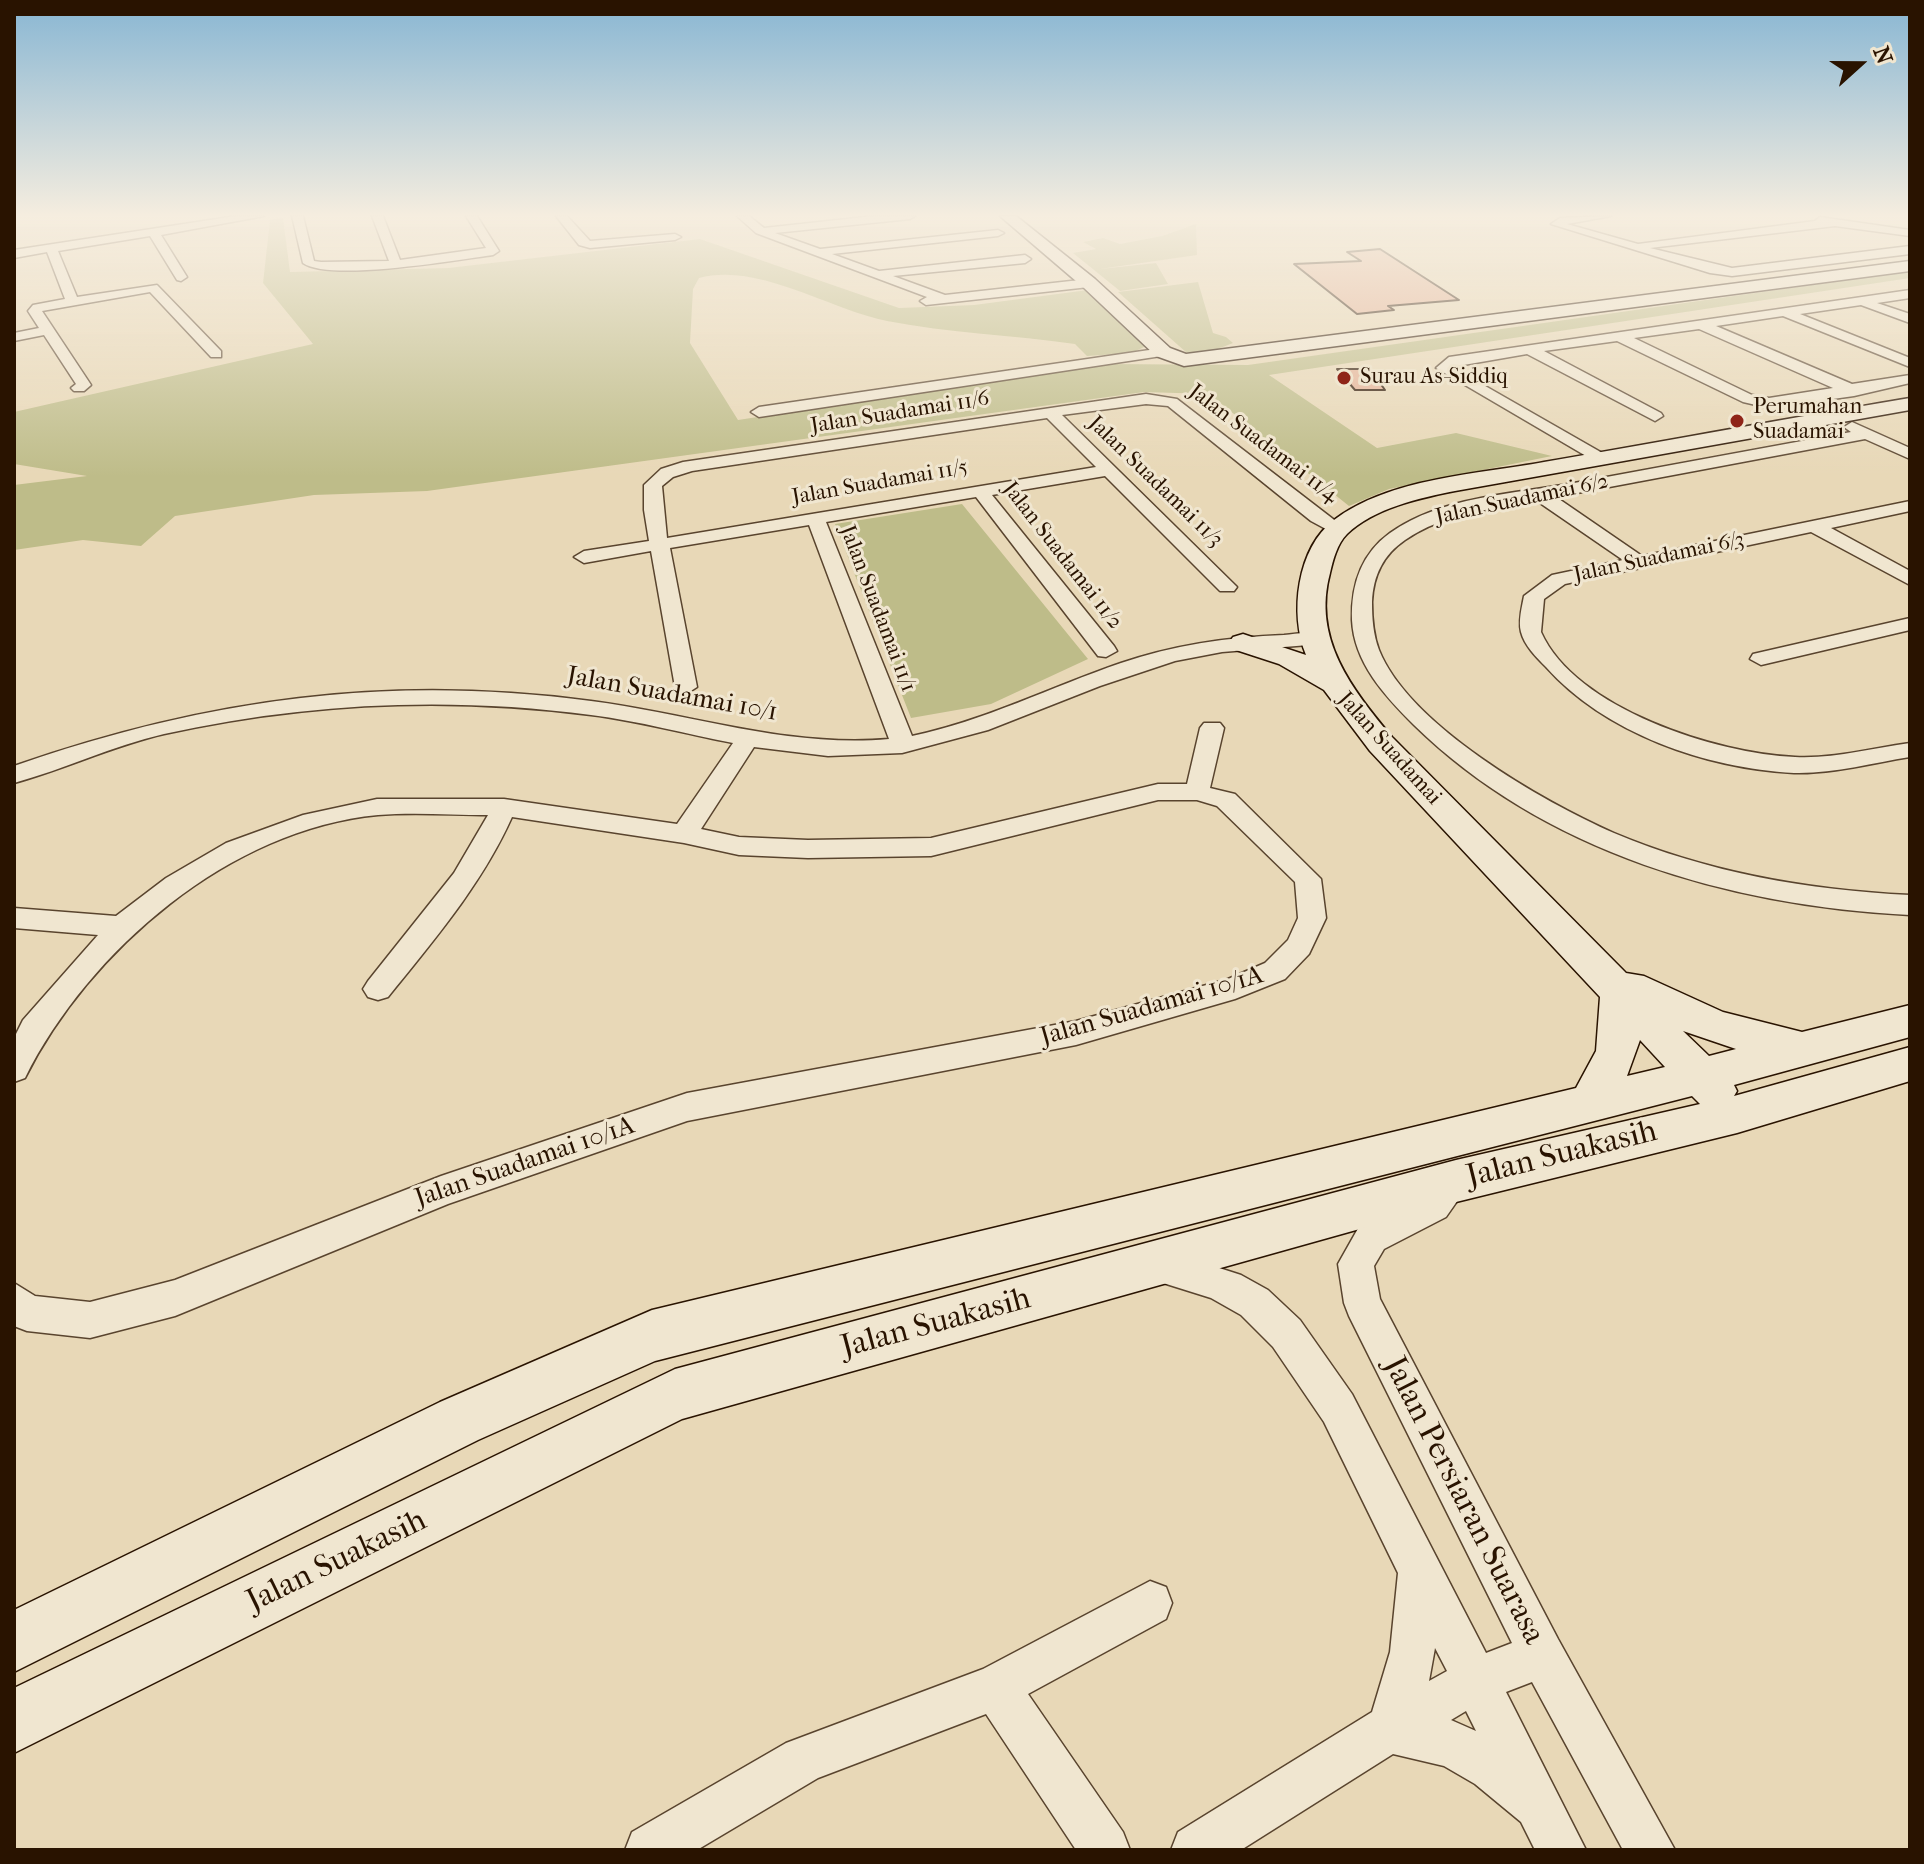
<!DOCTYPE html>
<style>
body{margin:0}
#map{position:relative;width:1924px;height:1864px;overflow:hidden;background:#e8d8b7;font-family:"IM FELL French Canon",serif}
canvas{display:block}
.frame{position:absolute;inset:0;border:16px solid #291300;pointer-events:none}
.north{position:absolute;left:1820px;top:24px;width:80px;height:80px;-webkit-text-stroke:6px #f0e6d0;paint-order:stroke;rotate:69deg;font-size:22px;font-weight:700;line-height:32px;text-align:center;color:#291300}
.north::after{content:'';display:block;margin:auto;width:28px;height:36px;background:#291300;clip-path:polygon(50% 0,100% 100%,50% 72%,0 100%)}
</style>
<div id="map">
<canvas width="1924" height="1864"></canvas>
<div class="frame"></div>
<div class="north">N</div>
</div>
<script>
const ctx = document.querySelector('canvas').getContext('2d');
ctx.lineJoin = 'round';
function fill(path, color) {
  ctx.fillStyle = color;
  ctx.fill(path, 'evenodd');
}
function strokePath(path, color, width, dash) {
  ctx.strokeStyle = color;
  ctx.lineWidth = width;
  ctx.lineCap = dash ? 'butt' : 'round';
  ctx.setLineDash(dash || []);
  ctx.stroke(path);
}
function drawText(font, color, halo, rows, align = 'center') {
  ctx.font = font + ' "IM FELL French Canon",serif';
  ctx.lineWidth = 6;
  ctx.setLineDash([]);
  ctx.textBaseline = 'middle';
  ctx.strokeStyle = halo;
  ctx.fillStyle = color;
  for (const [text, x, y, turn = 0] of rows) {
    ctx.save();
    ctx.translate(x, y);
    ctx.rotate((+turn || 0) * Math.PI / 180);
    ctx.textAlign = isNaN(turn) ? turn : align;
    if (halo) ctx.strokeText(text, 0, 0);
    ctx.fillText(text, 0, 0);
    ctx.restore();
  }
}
const green = new Path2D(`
 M283 218 290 272 448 268 700 239 899 308 974 305 1088 290 1146 346 1132 353 1087 356 1075 344C1013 335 949 333 887 321 828 309 758 262 699 278L693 289 690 343 738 420 1103 364 1248 365 1910 271V278L1269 375 1377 448 1456 433 1552 456 1389 489 1349 506 1209 394 1144 392 427 491 314 495 175 516 141 546 83 540 14 550V485L87 476 14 464V412L313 344 263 283 270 220Z
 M1196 224 1197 255 1100 269 1156 263 1168 284 1120 291 1073 253 1096 249 1083 242 1103 238 1120 244 1162 236Z
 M1198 282 1213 333 1226 337 1233 343 1215 350 1187 353 1118 292Z
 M962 504 1088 659 991 704 911 718 835 524Z`);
const building = new Path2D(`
 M1380 249 1459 300 1388 306 1394 310 1357 314 1294 264 1361 261 1347 252Z
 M1337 369H1370L1385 390H1355Z`);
const street = new Path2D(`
 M236 216H264L161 235 187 277 181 281 177 280 150 236 58 251 77 297 157 285 221 351V357H211L150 292 42 311 91 385 84 391H74L71 388 76 384 44 335 14 341V333L39 328 28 311 33 305 65 299 47 252 14 258V250Z
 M292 216H303L314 261 321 262 389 261 372 216H383L400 260 486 248 466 216H477L499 251 493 255C456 260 330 282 303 263Z
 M556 216H567L590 241 675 234 681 237 675 240 590 248 579 245Z
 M737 216H749L764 228 874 216H915L910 219 775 233 820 249 998 230 1004 233 998 236 832 254 879 271 1025 255 1031 259 1025 263 893 276 945 295 1089 279 1095 283 1089 287 926 305 920 301 927 297 756 233Z
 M1611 216 1567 224 1638 244 1815 221 1820 217 1910 230V236L1835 226 1650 248 1732 268 1910 246V254L1732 276 1710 273 1551 224 1560 218Z
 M1910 290V298L1877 303 1910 314V323L1861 305 1800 314 1910 358V367L1783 316 1716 326 1852 384 1910 375V383L1854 396 1769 408 1743 402 1617 341 1544 351 1661 413 1663 416 1655 421 1527 354 1452 367 1604 454 1606 458 1604 462 1598 463 1436 368 1449 357ZM1699 329 1833 388 1769 398 1752 395 1634 338Z
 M1163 348 1168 349V355L759 417 751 412 759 407Z
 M1146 394 1177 399 1346 529 1337 535 1311 521 1168 406 1146 404 1062 415 1237 587 1234 591H1220L1105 476 992 495 1114 646 1117 651 1106 657 1098 656 976 497 826 522 912 736C984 721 1051 687 1121 663 1174 645 1228 637 1284 635 1297 634 1316 629 1325 640L1321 644 1222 652 1175 661 1100 686 988 730 902 753 828 756 754 747 701 829 739 837 808 840 931 838 1158 784H1187L1200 728 1204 723H1220L1224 728 1210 788 1235 794 1321 879 1326 918 1309 954 1285 979 1235 999 1076 1045 687 1121 448 1204 175 1316 90 1338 27 1331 14 1326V1283L35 1296 90 1302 175 1280 441 1176 687 1093 1076 1021 1228 979 1265 963 1288 940 1298 918 1295 882 1217 806 1197 800H1158L931 856 808 858 739 855 684 843 512 817C482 884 434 940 388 997L378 1000 368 997 363 989 368 981 454 873 488 815C451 815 414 812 378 815 230 829 89 950 25 1078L14 1082V1038L23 1020 98 935 14 928V908L116 916 166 878 226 843 303 815 377 799H504L677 824 733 743C686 734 639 721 591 715 448 696 304 703 164 734 112 746 65 769 14 783V766C206 699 388 674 591 701 692 714 787 748 889 739L809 525 670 548 697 687 686 694 675 687 651 551 584 563 574 557 584 551 649 541 644 510V485L661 469 683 462ZM1047 418 1096 467 667 538 662 486 673 477 692 471Z
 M1852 422 1910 448V459L1865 439 1556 497 1642 556 1910 501V511L1831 528 1910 571V585L1811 532 1565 584 1544 599 1541 632C1575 709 1718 754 1795 757 1833 759 1872 748 1910 743V757C1872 763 1833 774 1794 773 1706 768 1606 734 1546 667 1537 658 1524 645 1521 632 1518 621 1522 607 1524 596L1552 575 1623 560 1537 501C1492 509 1444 513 1405 540 1383 555 1373 576 1372 602 1372 618 1373 634 1379 650 1409 725 1543 802 1614 833 1709 873 1808 890 1910 895V915C1731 906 1545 853 1414 725 1385 696 1354 663 1352 620 1351 585 1361 554 1390 533 1442 496 1515 494 1574 483 1666 466 1758 449 1851 432L1844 427Z
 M1910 618V630L1761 665 1750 659 1753 654Z
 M1450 1172 1462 1176 1467 1187 1446 1217 1384 1249 1374 1266 1380 1299 1558 1639 1675 1850H1623L1532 1682 1506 1692 1586 1850H1535L1521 1822 1475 1784 1444 1766 1393 1754 1241 1850H1171L1178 1832 1372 1712 1390 1652 1398 1573 1324 1422 1273 1347 1241 1315 1211 1298 1144 1277 1139 1265 1144 1253 1157 1248 1241 1275 1268 1290 1300 1320 1352 1394 1486 1653 1512 1643 1349 1316 1344 1303 1338 1264 1360 1225 1422 1195 1438 1176ZM1435 1648 1447 1671 1429 1681ZM1466 1711 1476 1731 1451 1720Z
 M1150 1581 1166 1587 1172 1603 1166 1619 1028 1694 1123 1832 1130 1850H1076L986 1714 818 1778 697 1850H625L632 1832 786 1743 983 1669Z`);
const secondary = new Path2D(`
 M1000 216H1016L1095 279 1170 348 1186 354 1910 261V271L1184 366 1156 356 1083 287Z
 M1910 398V410L1455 491C1420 498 1374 508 1347 534 1337 544 1333 560 1330 573 1312 639 1352 689 1392 737L1626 973 1644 976 1723 1012 1802 1032 1910 1005V1037L1734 1085 1737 1091 1734 1096 1910 1047V1081L1737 1133 1456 1202 682 1419 14 1753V1688L675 1369 1456 1160 1700 1104 1692 1096 655 1361 478 1440 14 1672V1610L440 1402 652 1310 1576 1088 1596 1051 1600 997 1370 751 1324 690 1279 664 1233 649 1229 643 1233 637 1243 634 1306 655C1289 614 1297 548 1334 520 1389 478 1479 474 1544 462 1666 441 1788 418 1910 398ZM1683 1031 1736 1049 1709 1056ZM1640 1040 1665 1067 1627 1076Z`);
const markers = [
 [1344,378,8,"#8f2418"],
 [1737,421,8,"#8f2418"]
];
const farPoinames = [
 ["Surau As-Siddiq",1360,378],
 ["Perumahan",1753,408],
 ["Suadamai",1753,433]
];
const farStreetnames = [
 ["Jalan Suadamai 11/6",900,413,-9],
 ["Jalan Suadamai 11/4",1263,444,37],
 ["Jalan Suadamai 11/3",1155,482,44],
 ["Jalan Suadamai 11/5",880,483,-10],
 ["Jalan Suadamai 6/2",1522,500,-12],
 ["Jalan Suadamai 11/2",1062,556,52],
 ["Jalan Suadamai 6/3",1659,558,-12],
 ["Jalan Suadamai 11/1",877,609,69],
 ["Jalan Suadamai",1389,749,48]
];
const streetNames = [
 ["Jalan Suadamai 10/1",672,695,10],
 ["Jalan Suadamai 10/1A",1152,1007,-16],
 ["Jalan Suadamai 10/1A",525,1163,-19]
];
const nearStreetnames = [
 ["Jalan Suakasih",1562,1155,-14],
 ["Jalan Suakasih",936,1324,-15],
 ["Jalan Persiaran Suarasa",1463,1501,63],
 ["Jalan Suakasih",337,1562,-26]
];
fill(green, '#bebc89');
fill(building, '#e4b195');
strokePath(building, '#291300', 2);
strokePath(street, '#59442e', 3);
strokePath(secondary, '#291300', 3);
fill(street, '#f0e6d0');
fill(secondary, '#f0e6d0');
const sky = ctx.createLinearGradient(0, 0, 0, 477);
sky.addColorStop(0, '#88b6d3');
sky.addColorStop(0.45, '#f5eddf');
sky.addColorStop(1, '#f5eddf00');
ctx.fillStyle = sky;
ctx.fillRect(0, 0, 1924, 477);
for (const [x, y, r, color] of markers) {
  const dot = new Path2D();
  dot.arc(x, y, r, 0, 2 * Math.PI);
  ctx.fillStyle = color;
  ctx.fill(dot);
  strokePath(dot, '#f0e6d0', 3);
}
drawText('22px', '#291300', '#f0e6d0', farPoinames, 'left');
drawText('22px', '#291300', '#f0e6d0', farStreetnames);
drawText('26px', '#291300', '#f0e6d0', streetNames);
drawText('32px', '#291300', '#f0e6d0', nearStreetnames);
</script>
